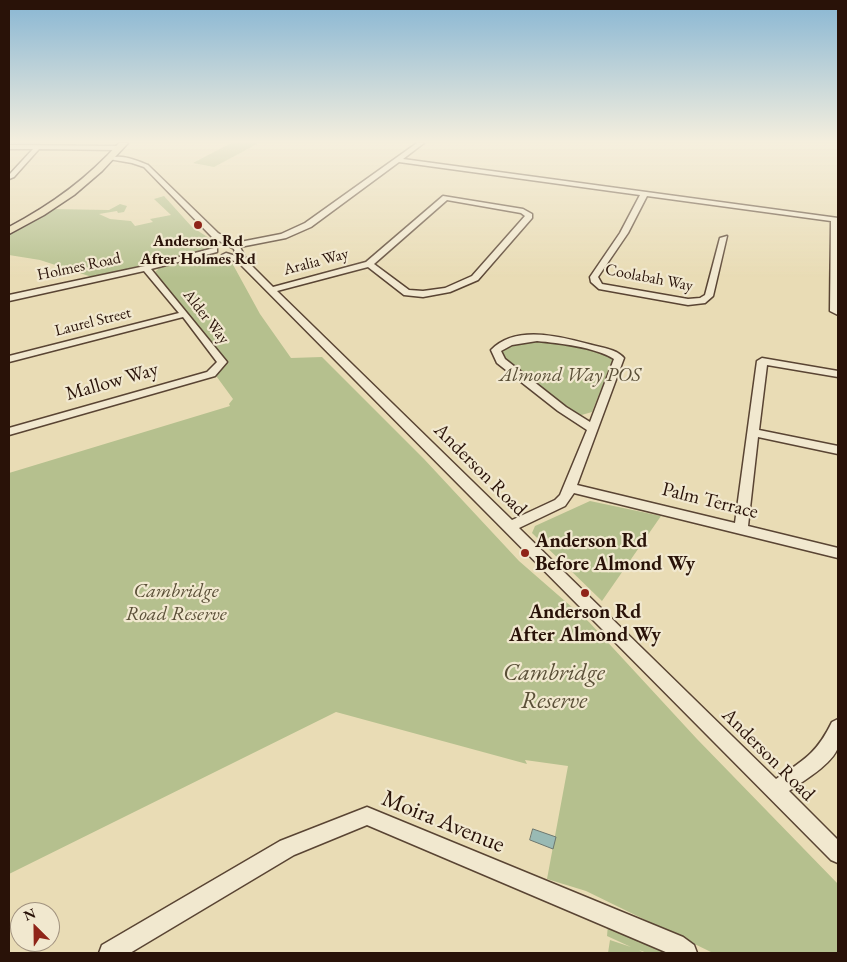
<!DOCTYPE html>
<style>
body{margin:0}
#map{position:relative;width:847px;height:962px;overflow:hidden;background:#e9dcb5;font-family:"EB Garamond",serif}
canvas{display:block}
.frame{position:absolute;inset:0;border:10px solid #291208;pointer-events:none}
.north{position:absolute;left:10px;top:902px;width:50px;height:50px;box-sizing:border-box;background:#f1e8cf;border:1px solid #a1927f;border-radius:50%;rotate:337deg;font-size:14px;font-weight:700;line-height:20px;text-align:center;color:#291208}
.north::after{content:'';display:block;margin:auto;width:18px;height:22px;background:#8f2418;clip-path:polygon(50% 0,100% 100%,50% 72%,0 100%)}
</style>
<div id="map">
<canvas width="847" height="962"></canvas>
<div class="frame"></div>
<div class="north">N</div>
</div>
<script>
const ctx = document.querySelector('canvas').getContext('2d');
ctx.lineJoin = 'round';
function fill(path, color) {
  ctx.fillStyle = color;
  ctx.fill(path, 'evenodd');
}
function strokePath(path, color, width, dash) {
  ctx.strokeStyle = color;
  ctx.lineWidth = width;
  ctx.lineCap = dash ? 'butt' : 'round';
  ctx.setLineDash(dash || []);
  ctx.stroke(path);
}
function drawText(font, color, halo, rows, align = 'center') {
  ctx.font = font + ' "EB Garamond",serif';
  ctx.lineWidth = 4.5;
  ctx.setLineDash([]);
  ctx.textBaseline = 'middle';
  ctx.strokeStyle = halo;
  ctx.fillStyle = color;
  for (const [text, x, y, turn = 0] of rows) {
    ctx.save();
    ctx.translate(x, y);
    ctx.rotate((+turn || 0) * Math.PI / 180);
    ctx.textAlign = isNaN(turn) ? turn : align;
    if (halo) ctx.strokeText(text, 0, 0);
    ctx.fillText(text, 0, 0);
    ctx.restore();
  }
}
const green = new Path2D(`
 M231 143H259L214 167 193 163Z
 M164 196 192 227 209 238 207 250 92 277 40 260 9 255V234L52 209 109 210 120 204 127 206 124 212 118 213 117 211 99 214 110 219 131 221 135 226 153 222 150 219 171 215 154 199Z
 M215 257 231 261 260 314 291 358 322 357 424 459 519 561 589 622 697 739 838 884V953H713L586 891 547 879 568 766 525 760 527 764 336 712 9 874V473L230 406 229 404 233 399 214 373 226 361 155 272 160 267Z
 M539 337 596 349 613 359 592 412 578 416 501 361 496 350Z
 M590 501 661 516 602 601 532 533 535 526Z
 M608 924 665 949 664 953H647L639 950 644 953H608L610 940 631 947 607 936Z`);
const water = new Path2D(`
 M533 829 556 837 553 849 530 840Z`);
const minor = new Path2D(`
 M417 143H424L403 159 838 218V315L830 311 831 221 647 196 628 233 598 277 602 284 688 299 700 298 705 295 720 238 727 236 713 296 705 303 688 305 599 289 591 282 590 277 620 233 640 195 399 162 311 227 286 238 240 247 247 261 273 287 366 262 443 196 523 209 532 214V218L478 280 450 292 423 297 404 295 368 267 277 291 512 520 555 500 560 495 587 430 558 411 497 363 491 350C516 324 562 337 592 345 603 348 616 349 624 358L577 485 735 523 757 361 762 358 838 371V377L767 365 759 430 838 446V454L758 437 748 526 838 548V558L574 493 565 506 519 528 776 779C804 760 817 753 832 722L838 719C838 728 840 739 838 747 834 763 802 782 789 791L838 840V863L831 860 240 264 222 255 226 253 236 256 234 249 212 237 144 167 132 163 109 159C119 153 138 161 148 165L218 233 235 243 281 234 305 223ZM447 200 521 213 525 216 472 276 445 288 423 291 409 290 374 264ZM537 341C559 343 595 347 614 359L590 422 566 407 505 359 501 351 512 345Z
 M9 145 120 146 123 148 120 150 39 149 14 177 9 179V175L33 149H9Z
 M214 248H217V252L151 269 227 362 215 376 9 435V428L207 372 217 362 183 317 9 362V356L179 313 144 271 9 301V295L145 266Z
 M367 807 683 937 694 945 697 953H668L367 825 294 855 130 953H99L102 945 280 841Z`);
const major = new Path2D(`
 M119 143H128L102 171 74 195 44 215 9 234V227C51 205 88 178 119 143Z`);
const markers = [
 [198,225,5,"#8f2418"],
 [525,553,5,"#8f2418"],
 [585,593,5,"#8f2418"]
];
const farPoinames = [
 ["Anderson Rd",198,242],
 ["After Holmes Rd",198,260]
];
const farStreetnames = [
 ["Aralia Way",316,262,-15],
 ["Holmes Road",79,267,-12],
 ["Coolabah Way",649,278,11],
 ["Alder Way",206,317,52],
 ["Laurel Street",93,322,-14]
];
const parkNames = [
 ["Almond Way POS",570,376],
 ["Cambridge",176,592],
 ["Road Reserve",176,615]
];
const streetNames = [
 ["Mallow Way",112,382,-16],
 ["Anderson Road",480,470,45],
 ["Palm Terrace",710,501,14],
 ["Anderson Road",768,755,45]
];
const poiNames = [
 ["Anderson Rd",535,542],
 ["Before Almond Wy",535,565],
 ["Anderson Rd",585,613,"center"],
 ["After Almond Wy",585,636,"center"]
];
const nearParknames = [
 ["Cambridge",554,673],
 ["Reserve",554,701]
];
const nearStreetnames = [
 ["Moira Avenue",443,822,22]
];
fill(green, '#b5c08e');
fill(water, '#99bab4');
strokePath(water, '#6c776f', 1);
strokePath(minor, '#594433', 3);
strokePath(major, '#291208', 3);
fill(minor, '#f1e8cf');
fill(major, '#e9dcb5');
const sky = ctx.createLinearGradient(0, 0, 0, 278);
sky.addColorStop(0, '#88b6d3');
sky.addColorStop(0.51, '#f5efde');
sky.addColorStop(1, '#f5efde00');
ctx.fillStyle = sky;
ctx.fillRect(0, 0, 847, 278);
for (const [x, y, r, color] of markers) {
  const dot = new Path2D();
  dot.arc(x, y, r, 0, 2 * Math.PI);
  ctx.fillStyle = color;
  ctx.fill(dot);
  strokePath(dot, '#f1e8cf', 2);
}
drawText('bold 16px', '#291208', '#f1e8cf', farPoinames);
drawText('16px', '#291208', '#f1e8cf', farStreetnames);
drawText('italic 20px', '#5a4f37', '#f1e8cf', parkNames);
drawText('20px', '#291208', '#f1e8cf', streetNames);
drawText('bold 20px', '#291208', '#f1e8cf', poiNames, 'left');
drawText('italic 24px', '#5a4f37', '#f1e8cf', nearParknames);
drawText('24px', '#291208', '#f1e8cf', nearStreetnames);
</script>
